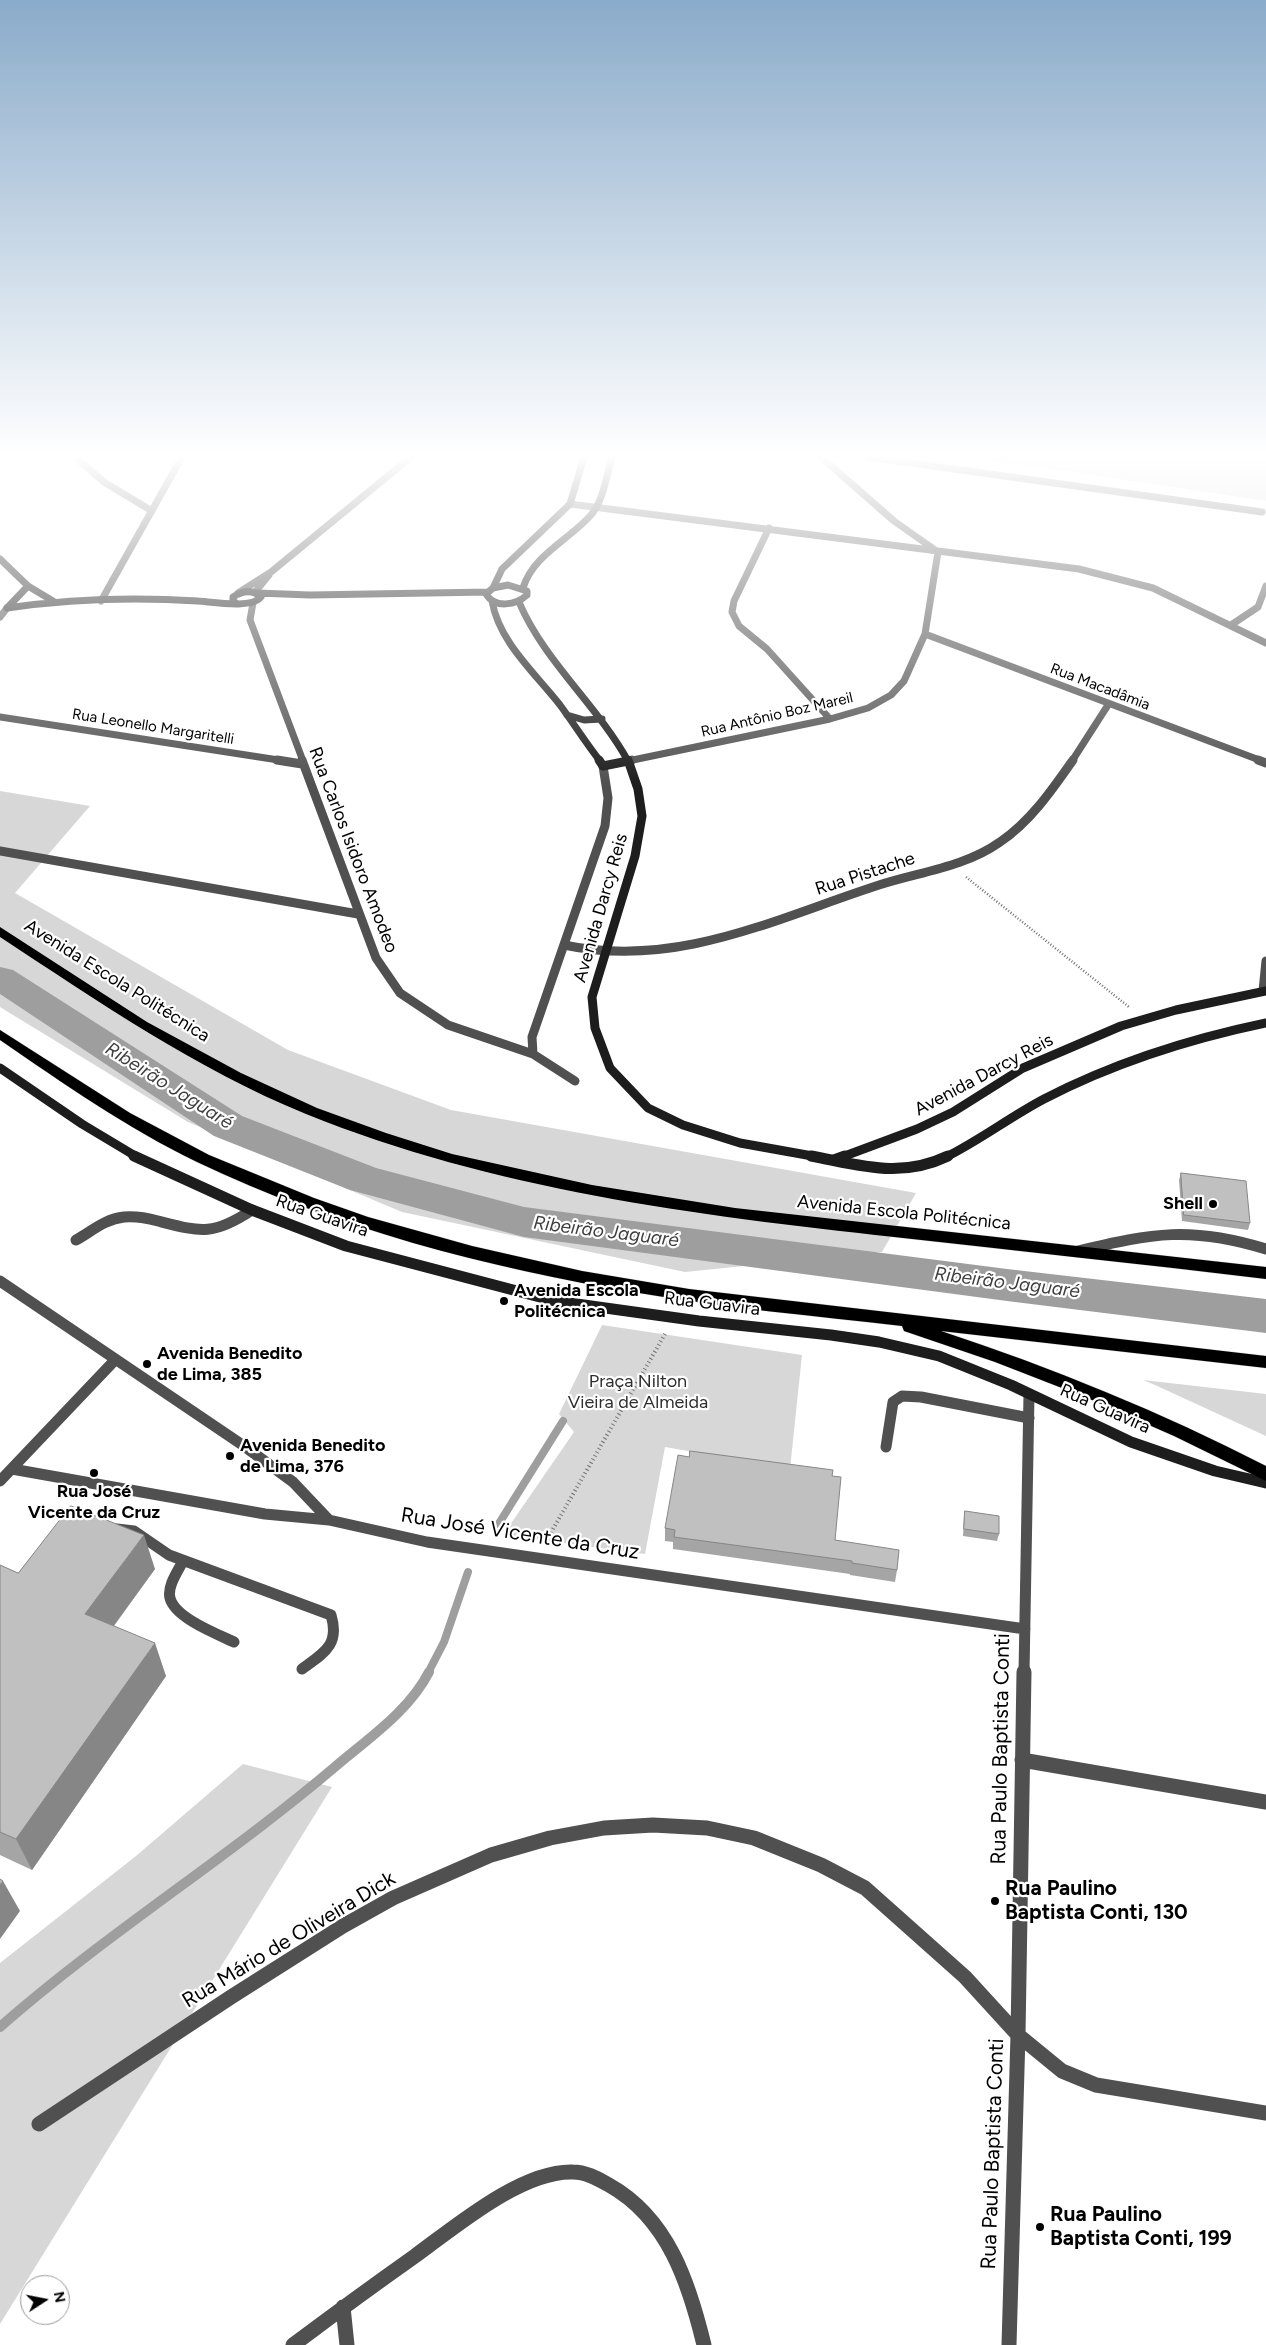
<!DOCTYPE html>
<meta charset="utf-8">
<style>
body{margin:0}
#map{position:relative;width:1266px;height:2345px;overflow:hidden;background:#fff;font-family:Figtree,sans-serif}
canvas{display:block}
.north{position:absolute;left:20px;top:2275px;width:50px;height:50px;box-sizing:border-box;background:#fff;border:1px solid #999;border-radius:50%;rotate:79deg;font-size:14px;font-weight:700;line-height:20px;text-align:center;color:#000}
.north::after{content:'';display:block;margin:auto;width:18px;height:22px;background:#000;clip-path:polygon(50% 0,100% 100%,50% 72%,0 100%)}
</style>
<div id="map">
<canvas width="1266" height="2345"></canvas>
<div class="north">N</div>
</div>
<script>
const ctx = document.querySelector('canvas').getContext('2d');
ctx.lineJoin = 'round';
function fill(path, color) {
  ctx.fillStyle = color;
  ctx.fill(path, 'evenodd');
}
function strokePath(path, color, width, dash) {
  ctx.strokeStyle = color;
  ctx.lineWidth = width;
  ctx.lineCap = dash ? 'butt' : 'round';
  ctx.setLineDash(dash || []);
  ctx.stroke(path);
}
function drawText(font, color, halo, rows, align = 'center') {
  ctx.font = font + ' Figtree,sans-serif';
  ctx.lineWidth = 4.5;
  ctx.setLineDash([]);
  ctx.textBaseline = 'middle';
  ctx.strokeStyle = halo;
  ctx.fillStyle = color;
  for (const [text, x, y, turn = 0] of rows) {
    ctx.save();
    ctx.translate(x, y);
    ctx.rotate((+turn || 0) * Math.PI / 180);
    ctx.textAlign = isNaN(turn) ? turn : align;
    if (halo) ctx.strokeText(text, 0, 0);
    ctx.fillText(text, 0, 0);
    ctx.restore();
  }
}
const green = new Path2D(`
 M955 457H1266V501L1066 471Z
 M0 791 90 806 15 893 288 1050 451 1110 916 1193 882 1252 685 1272 402 1212 188 1122 0 1007Z
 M602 1325 802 1355 790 1469 665 1447 645 1554 503 1535 574 1432 559 1414Z
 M1143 1380 1266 1394V1436L1155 1385Z
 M243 1764 332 1787 0 2324V1963L136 1856Z`);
const streamFar1 = new Path2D(`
 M498 1525 563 1421
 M428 1673 444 1642 468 1572`);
const stream = new Path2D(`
 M0 2027C107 1933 228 1858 336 1766 369 1738 409 1711 429 1672`);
const river = new Path2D(`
 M0 967 13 970 242 1116 376 1168 524 1207 1007 1269 1266 1299V1333L1007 1301 524 1237 350 1190 214 1136 0 994Z`);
const pathFar1 = new Path2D(`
 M966 877 1129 1007`);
const path = new Path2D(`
 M545 1543 665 1334`);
const lane = new Path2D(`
 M76 1240C92 1231 105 1219 124 1217 135 1216 147 1218 158 1221 201 1232 213 1236 252 1210
 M1078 1251C1153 1233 1191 1226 1266 1249
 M886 1447 893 1402 902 1396 921 1397 1029 1418
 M117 1529 134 1531 169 1555 331 1615C340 1645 324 1653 302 1669
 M183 1561C178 1571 167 1586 170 1598 175 1618 217 1634 234 1642`);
const streetFar3 = new Path2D(`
 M75 457 104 482 152 511
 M868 457 1262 512
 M570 504 1079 569 1153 588 1266 643
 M769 528 734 601 732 612 739 626 767 649 830 719
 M255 592 269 575
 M238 593 271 572 411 457
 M101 601 182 457
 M253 603 250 620 303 761
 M0 617 7 608
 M1231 625 1258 607 1266 586
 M925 634 1262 761
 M0 717 285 761
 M628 761 830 719 868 708 891 695 904 681 925 634 938 552 894 521 821 457
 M1072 761 1108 705`);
const streetFar2 = new Path2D(`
 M277 760 302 764
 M302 760 376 958 400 993 448 1025 533 1054
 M1258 760 1266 763
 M628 761 632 760
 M0 851 358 914
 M564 945C677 969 774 919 879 885 919 872 965 867 1000 842 1030 822 1052 790 1073 760
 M1263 991 1266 961
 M575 1081 533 1054 532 1037 605 826 608 798 603 766`);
const streetFar1 = new Path2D(`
 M0 1281 244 1446 293 1482 329 1520
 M12 1469 265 1514 329 1520 427 1542 1025 1629
 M0 1481 115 1360
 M1024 1673 1029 1394`);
const street = new Path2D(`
 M1022 1760 1266 1802
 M39 2124 231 1997 343 1926 393 1898 491 1855 550 1838 604 1828 653 1825 707 1828 754 1838 821 1865 865 1888 965 1977 1018 2035 1062 2071 1096 2085 1266 2113
 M343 2307 347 2345
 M293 2345C333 2315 374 2285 415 2256 455 2227 522 2170 573 2172 586 2172 598 2179 609 2185 668 2218 689 2283 704 2345
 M1009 2345 1018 2035 1024 1672`);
const secondaryFar2 = new Path2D(`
 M0 559 28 586 7 608
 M508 585 527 591V595C516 605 495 609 486 594L493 588Z
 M28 586 53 601
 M493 588 502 569 570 504 584 457
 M523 588C533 555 569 540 591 515 604 499 606 477 612 457
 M257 593 310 595 488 592
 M492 601C499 642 535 673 560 705 574 724 586 743 600 761
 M519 602C544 661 597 705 628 761
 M7 608C69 599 135 597 198 601 213 602 252 609 261 597 252 589 242 591 233 597V601L236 603
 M567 715 584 720 602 719
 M626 761H628`);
const secondaryFar1 = new Path2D(`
 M599 760 603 766 628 761
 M628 760 638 789 642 816 635 856 592 997 595 1028 610 1068 648 1108 683 1125 740 1143 818 1157
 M0 1068 82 1124 137 1157
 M842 1157 917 1129 953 1112 1023 1068 1121 1026 1176 1010 1266 991
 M946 1157C980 1140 1010 1117 1044 1099 1114 1063 1189 1039 1266 1023`);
const secondary = new Path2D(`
 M134 1156 252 1210 346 1246 555 1301 699 1321 831 1335 879 1342 939 1356 1011 1385 1131 1442 1215 1471 1266 1483
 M811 1156C860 1165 900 1179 948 1156
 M834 1160 845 1156`);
const highway = new Path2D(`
 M0 927 147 1022 241 1073 317 1108 386 1133 452 1154 592 1185 735 1208 1266 1267V1279C1142 1264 1018 1251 894 1237 694 1215 494 1190 306 1114 196 1069 99 1002 0 937Z
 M0 1030 130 1113 209 1155 314 1198 368 1217 472 1246 582 1271 689 1289 1266 1356V1368L941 1331C1053 1368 1161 1412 1266 1466V1481L1174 1436 1085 1397 995 1362 904 1331 902 1326C815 1316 726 1308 639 1293 488 1268 335 1228 197 1162 127 1128 64 1084 0 1040Z`);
const wall = new Path2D(`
 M1181 1173 1250 1223 1248 1230 1182 1221 1179 1180Z
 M832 1476 835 1540 897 1570 895 1582 850 1575V1574L673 1549V1542L665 1541V1528Z
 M965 1511 999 1534 997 1541 963 1536 964 1518Z
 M0 1565 18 1573 155 1569 114 1626 166 1676 32 1870 0 1855Z`);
const shadedWall = new Path2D(`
 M144 1535 155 1569 98 1647 85 1614Z
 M155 1643 166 1676 32 1870 16 1839Z
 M3 1881 20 1911 0 1939V1885Z`);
const building = new Path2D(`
 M1181 1173 1246 1181 1250 1223 1184 1215Z
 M690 1451 833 1470 832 1476 841 1477 835 1540 899 1550 897 1570 852 1563V1561L674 1537 675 1530 665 1528 678 1455 689 1457Z
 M71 1506 144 1535 85 1614 155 1643 16 1839 0 1832V1565L18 1573Z
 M965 1511 999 1516V1534L964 1529Z
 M0 1879 3 1881 0 1885Z`);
const markers = [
 [1213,1204,5,"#000"],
 [504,1301,5,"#000"],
 [147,1364,5,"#000"],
 [230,1456,5,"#000"],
 [94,1473,5,"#000"],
 [995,1901,5,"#000"],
 [1040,2227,5,"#000"]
];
const farStreetnames = [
 ["Rua Macadâmia",1100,687,21],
 ["Rua Antônio Boz Mareil",777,715,-13],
 ["Rua Leonello Margaritelli",153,727,9]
];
const streetNames = [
 ["Rua Carlos Isidoro Amodeo",353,850,69],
 ["Rua Pistache",865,874,-18],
 ["Avenida Darcy Reis",601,908,-74],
 ["Avenida Escola Politécnica",117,981,32],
 ["Avenida Darcy Reis",984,1075,-28],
 ["Avenida Escola Politécnica",904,1213,6],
 ["Rua Guavira",322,1216,19],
 ["Rua Guavira",712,1304,7],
 ["Rua Guavira",1105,1409,24]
];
const poiNames = [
 ["Shell",1203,1204,"right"],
 ["Avenida Escola",514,1291],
 ["Politécnica",514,1312],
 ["Avenida Benedito",157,1354],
 ["de Lima, 385",157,1375],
 ["Avenida Benedito",240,1446],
 ["de Lima, 376",240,1467],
 ["Rua José",94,1492,"center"],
 ["Vicente da Cruz",94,1513,"center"]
];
const parkNames = [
 ["Praça Nilton",638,1382],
 ["Vieira de Almeida",638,1403]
];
const waterNames = [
 ["Ribeirão Jaguaré",169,1086,32],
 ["Ribeirão Jaguaré",606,1232,7],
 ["Ribeirão Jaguaré",1007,1283,7]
];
const nearStreetnames = [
 ["Rua José Vicente da Cruz",520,1534,9],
 ["Rua Paulo Baptista Conti",1001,1749,-89],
 ["Rua Mário de Oliveira Dick",289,1940,-31],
 ["Rua Paulo Baptista Conti",993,2154,-88]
];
const nearPoinames = [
 ["Rua Paulino",1005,1889],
 ["Baptista Conti, 130",1005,1913],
 ["Rua Paulino",1050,2215],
 ["Baptista Conti, 199",1050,2239]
];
fill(green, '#d7d7d7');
strokePath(streamFar1, '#9e9e9e', 8);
strokePath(stream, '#9e9e9e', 10);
fill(river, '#9e9e9e');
strokePath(highway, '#dbdbdb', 1);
strokePath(pathFar1, '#727272', 2.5, [1, 2]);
strokePath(path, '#727272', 4, [1, 3]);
strokePath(lane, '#505050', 11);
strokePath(streetFar3, '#505050', 7);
strokePath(streetFar2, '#505050', 9);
strokePath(streetFar1, '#505050', 11);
strokePath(street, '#505050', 15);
strokePath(secondaryFar2, '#1d1d1d', 7);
strokePath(secondaryFar1, '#1d1d1d', 9);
strokePath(secondary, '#1d1d1d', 11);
fill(highway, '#000');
fill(wall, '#a5a5a5');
fill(shadedWall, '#868686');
fill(building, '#c0c0c0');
strokePath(building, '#868686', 1);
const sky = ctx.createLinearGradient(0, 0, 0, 786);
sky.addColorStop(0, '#8aabca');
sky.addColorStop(0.58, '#fff');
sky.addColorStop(1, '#ffffff00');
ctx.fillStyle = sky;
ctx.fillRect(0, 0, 1266, 786);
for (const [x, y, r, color] of markers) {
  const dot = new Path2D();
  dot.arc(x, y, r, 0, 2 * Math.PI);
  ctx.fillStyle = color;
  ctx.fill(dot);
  strokePath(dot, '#fff', 2);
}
drawText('15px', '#000', '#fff', farStreetnames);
drawText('18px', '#000', '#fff', streetNames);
drawText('bold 18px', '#000', '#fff', poiNames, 'left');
drawText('18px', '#2e2e2e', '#fff', parkNames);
drawText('italic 19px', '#3f3f3f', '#fff', waterNames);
drawText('21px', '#000', '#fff', nearStreetnames);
drawText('bold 21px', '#000', '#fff', nearPoinames, 'left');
</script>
